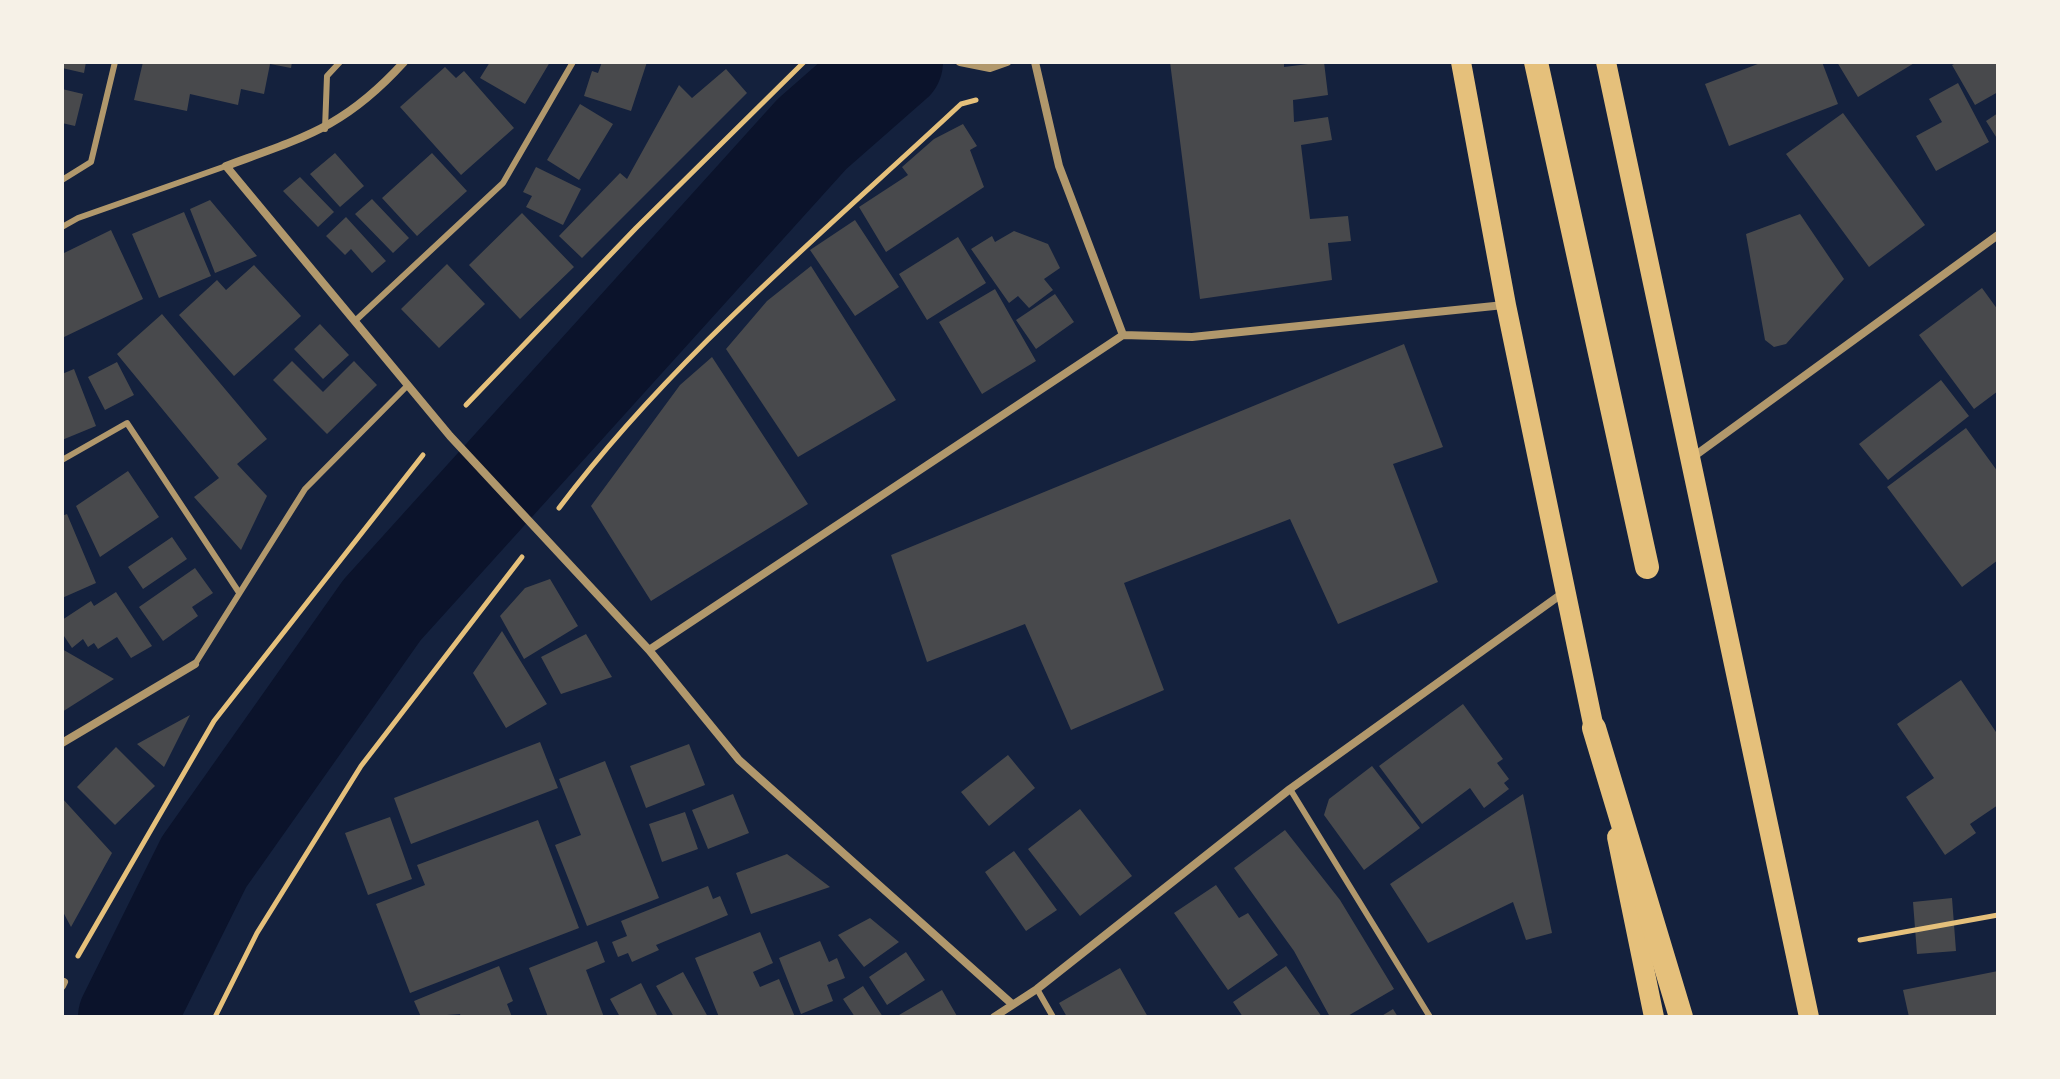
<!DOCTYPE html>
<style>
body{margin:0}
#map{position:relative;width:2060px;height:1079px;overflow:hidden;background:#14213d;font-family:"Asap Condensed",sans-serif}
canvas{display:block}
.frame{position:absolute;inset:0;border:64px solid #f6f1e7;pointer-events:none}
</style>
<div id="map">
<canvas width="2060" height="1079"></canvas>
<div class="frame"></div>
</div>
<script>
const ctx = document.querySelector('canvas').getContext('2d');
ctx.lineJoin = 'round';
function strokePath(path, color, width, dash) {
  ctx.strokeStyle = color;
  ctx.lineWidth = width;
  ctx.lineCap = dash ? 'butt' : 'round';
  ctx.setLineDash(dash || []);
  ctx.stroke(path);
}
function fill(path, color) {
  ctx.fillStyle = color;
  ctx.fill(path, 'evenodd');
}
const river = new Path2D(`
 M127 1017 204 862 382 610 812 134 894 62`);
const building = new Path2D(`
 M62 62H86L84 73 62 68Z
 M143 62H292L291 68 270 64 264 94 241 89 238 105 190 94 187 111 134 100Z
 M490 62H550L525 104 480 78Z
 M602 62H647L631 111 584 96 592 71 598 73Z
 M1170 62H1284V67L1324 62 1328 95 1293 100 1294 122 1328 117 1332 140 1301 145 1310 219 1348 216 1351 241 1328 243 1332 280 1200 299Z
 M1763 62H1822L1838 104 1729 146 1705 84Z
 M1837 62H1916L1858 97Z
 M1958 62H1998V92L1975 105 1952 65Z
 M445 67 456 78 464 71 514 128 461 175 400 107Z
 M726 69 747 93 582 258 559 236 620 173 627 179 679 85 692 98Z
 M1958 83 1989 142 1936 171 1916 136 1942 122 1929 99Z
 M62 89 83 94 75 126 62 123Z
 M580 104 613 124 579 180 547 160Z
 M1843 113 1925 225 1869 267 1786 154Z
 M1998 113V140L1986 121Z
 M963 124 977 146 970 150 984 187 886 252 859 207 908 175 902 167 934 139Z
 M335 153 364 186 340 207 310 174Z
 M432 153 467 191 417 236 382 198Z
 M536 167 581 189 563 225 526 207 532 196 523 192Z
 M300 177 334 212 318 227 283 191Z
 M372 199 409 238 393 253 355 214Z
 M210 200 257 256 215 273 190 209Z
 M184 212 211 276 159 298 132 234Z
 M522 213 574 267 520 319 469 265Z
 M1800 214 1844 279 1786 344 1774 347 1765 340 1746 234Z
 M346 217 386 261 372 273 351 249 345 255 326 236Z
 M855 220 899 287 855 316 810 250Z
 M111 230 143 299 62 338V254Z
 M1014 231 1048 244 1060 268 1044 279 1053 290 1029 308 1018 296 1009 303 971 249 992 236 995 242Z
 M958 237 986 283 927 320 899 274Z
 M447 264 485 304 439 348 401 309Z
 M254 265 301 316 234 376 179 315 217 280 226 290Z
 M811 266 896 400 798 457 726 349 767 301Z
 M1982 288 1998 310V391L1974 409 1919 335Z
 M995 289 1036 361 982 394 939 322Z
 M1055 294 1074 322 1036 349 1016 320Z
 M162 314 267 439 237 464 267 496 241 550 194 497 219 478 117 354Z
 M320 324 349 355 323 379 294 349Z
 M1404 344 1443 447 1393 464 1438 582 1338 624 1290 519 1124 583 1164 690 1071 730 1025 624 927 662 891 555Z
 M712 357 808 504 651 601 591 506 680 385Z
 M292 361 323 392 354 361 377 385 327 434 273 380Z
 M117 362 134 395 105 410 88 377Z
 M74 369 96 426 62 440V374Z
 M1941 380 1969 416 1888 480 1859 444Z
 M1966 428 1998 472V560L1962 587 1887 487Z
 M128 471 159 517 100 557 76 506Z
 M67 514 96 583 62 598V516Z
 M172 537 187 559 143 589 128 567Z
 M195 568 213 593 192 607 198 616 163 641 139 607Z
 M550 579 578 626 524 659 500 616 525 588Z
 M116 592 152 646 131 658 117 637 98 649 94 643 88 647 83 639 72 648 62 633V620L91 601 94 606Z
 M502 631 547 704 506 728 473 673Z
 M586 634 612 677 561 694 541 657Z
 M62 649 114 679 62 712Z
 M1961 680 1998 735V805L1970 824 1976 833 1945 855 1906 797 1934 778 1897 724Z
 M1463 704 1503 759 1497 763 1509 779 1504 783 1509 789 1484 808 1470 788 1422 824 1379 766Z
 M190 715 164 767 137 744Z
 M540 742 558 788 411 844 394 798Z
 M689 744 705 785 646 808 630 766Z
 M116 747 155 786 115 825 77 787Z
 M1008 755 1035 788 989 826 961 792Z
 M605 761 659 898 587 926 555 845 581 835 559 779Z
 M1372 766 1420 828 1364 870 1324 815 1329 799Z
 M733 794 749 833 708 849 692 810Z
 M1523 794 1552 933 1526 940 1513 902 1428 943 1390 884Z
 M62 798 112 853 71 927 62 910Z
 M1080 809 1132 876 1080 916 1028 849Z
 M685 812 698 849 662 862 649 824Z
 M390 817 412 879 368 895 345 833Z
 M538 820 579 928 410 993 376 904 425 885 417 865Z
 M1285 830 1340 900 1394 989 1346 1017H1330L1294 951 1234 868Z
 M1014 851 1057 910 1026 931 985 872Z
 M787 854 830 887 751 914 736 873Z
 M1216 885 1239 918 1248 913 1278 955 1228 990 1174 913Z
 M708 886 713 899 720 896 728 915 656 945 659 950 632 962 628 953 618 957 612 942 627 936 621 921Z
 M1952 898 1956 951 1917 954 1913 902Z
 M870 918 899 942 864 967 838 935Z
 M760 932 773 963 753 972 760 987 779 979 795 1017H719L695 958Z
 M597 941 605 962 586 970 604 1017H548L529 968Z
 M820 941 829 962 837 958 845 978 827 985 833 1001 801 1014 779 958Z
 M906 952 925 980 887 1005 869 977Z
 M499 966 513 1001 507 1004 512 1017H461L460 1014 421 1017 414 1001Z
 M1286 966 1322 1017H1243L1233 1002Z
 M1120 968 1148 1017H1067L1059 1003Z
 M1998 971V1017H1909L1903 990Z
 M683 972 708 1017H674L656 986Z
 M641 983 658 1017H620L610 999Z
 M863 986 883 1017H855L843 999Z
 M942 990 957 1016 900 1017 899 1015Z
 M1393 1009 1398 1017H1380Z`);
const path = new Path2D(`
 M466 405 636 228 804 62
 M559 508C673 357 823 233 961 104L976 100
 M1860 940 1998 915
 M78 956 214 721 423 455
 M215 1017 257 933 361 766 522 557`);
const service = new Path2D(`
 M325 129 327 76 340 62
 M62 180 91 162 115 62
 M62 227 78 218 226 166
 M355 321 503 183 573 62
 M62 460 127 423 238 591
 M195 664 305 489 408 385
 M1290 789 1430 1017
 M1037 989 1053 1017`);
const minor = new Path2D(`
 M404 62C345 127 305 137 226 166L450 436 649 650 739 760 1012 1004
 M960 62 990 68 1007 62
 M1035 62 1059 166 1123 335
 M1693 457 1998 235
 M649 650 1123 335 1192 337 1504 305
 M62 743 195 664
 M62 986 64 982
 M994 1017 1037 989 1290 789 1563 593`);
const primary = new Path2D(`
 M1461 62 1506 305 1597 743
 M1606 62 1809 1017
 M1617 837 1654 1017`);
const motorway = new Path2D(`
 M1536 62 1647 567
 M1594 728 1681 1017`);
strokePath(river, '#0b132b', 98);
fill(building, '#48494c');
strokePath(path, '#e5c07b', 5);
strokePath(service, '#b1986c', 6);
strokePath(minor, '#b1986c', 8);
strokePath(primary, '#e5c07b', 20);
strokePath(motorway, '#e5c07b', 24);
</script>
